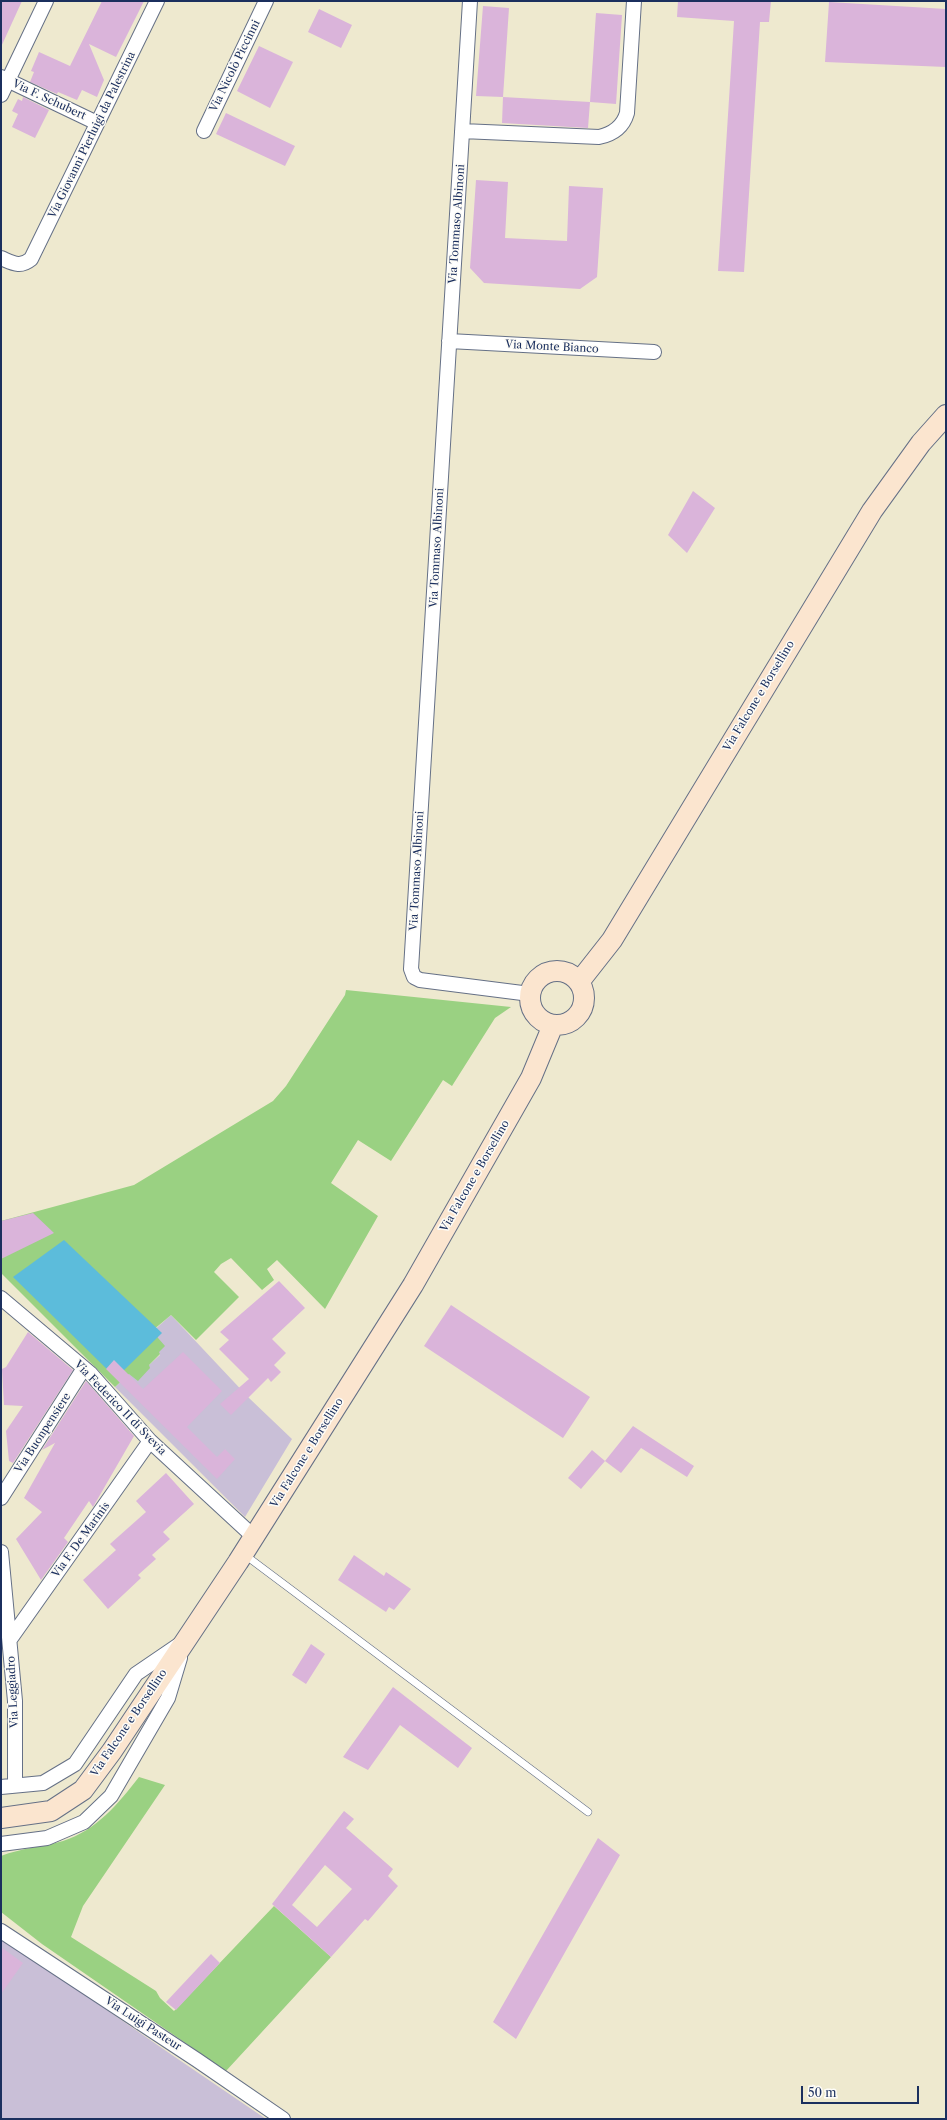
<!DOCTYPE html>
<meta charset="utf-8">
<style>
body{margin:0}
#map{position:relative;width:947px;height:2120px;overflow:hidden;background:#eee9cf;font-family:"Libre Caslon Text",serif}
canvas{display:block}
.frame{position:absolute;inset:0;border:2px solid #1b2f5e;pointer-events:none}
.scale{position:absolute;left:801px;top:2086px;width:118px;height:18px;box-sizing:border-box;border:2px solid #1b2f5e;border-top:0;padding-left:5px;font-size:12px;line-height:14px;white-space:nowrap;color:#1b2f5e;-webkit-text-stroke:3px #fdfcf7;paint-order:stroke}
</style>
<div id="map">
<canvas width="947" height="2120"></canvas>
<div class="frame"></div>
<div class="scale">50 m</div>
</div>
<script>
const ctx = document.querySelector('canvas').getContext('2d');
ctx.lineJoin = 'round';
function fill(path, color) {
  ctx.fillStyle = color;
  ctx.fill(path, 'evenodd');
}
function strokePath(path, color, width, dash) {
  ctx.strokeStyle = color;
  ctx.lineWidth = width;
  ctx.lineCap = dash ? 'butt' : 'round';
  ctx.setLineDash(dash || []);
  ctx.stroke(path);
}
function drawText(font, color, halo, rows, align = 'center') {
  ctx.font = font + ' "Libre Caslon Text",serif';
  ctx.lineWidth = 3;
  ctx.setLineDash([]);
  ctx.textBaseline = 'middle';
  ctx.strokeStyle = halo;
  ctx.fillStyle = color;
  for (const [text, x, y, turn = 0] of rows) {
    ctx.save();
    ctx.translate(x, y);
    ctx.rotate((+turn || 0) * Math.PI / 180);
    ctx.textAlign = isNaN(turn) ? turn : align;
    if (halo) ctx.strokeText(text, 0, 0);
    ctx.fillText(text, 0, 0);
    ctx.restore();
  }
}
const industrial = new Path2D(`
 M171 1315 249 1398 292 1439 245 1517 115 1387 129 1374 149 1365 160 1355 152 1332Z
 M1 1937 172 2055 266 2119H1Z`);
const green = new Path2D(`
 M346 990 511 1007 495 1018 452 1086 443 1080 391 1161 358 1140 331 1183 378 1216 325 1309 277 1260 267 1269 274 1280 262 1290 231 1258 221 1264 214 1272 239 1297 196 1340 171 1315 152 1331 165 1346 159 1352 160 1354 149 1365 150 1368 138 1381 129 1374 115 1387 1 1273V1221L134 1185 273 1101 286 1086 345 995Z
 M139 1777 165 1785 83 1906 71 1937 156 1991 160 1998 174 2011 274 1906 331 1957 226 2071 42 1944 1 1912V1856C21 1848 43 1847 63 1841 97 1830 118 1804 139 1777Z`);
const water = new Path2D(`
 M64 1240 162 1333 116 1378 13 1277Z`);
const building = new Path2D(`
 M1 1H22L1 47Z
 M102 1H144L116 57 89 44 104 80 97 97 82 90 77 100 58 92 57 94 30 82 34 72 31 71 39 52 70 66Z
 M678 1H771L769 22H760L744 272 718 271 734 21 677 17Z
 M829 2 946 9V67L825 62Z
 M483 6 509 8 503 97 476 96Z
 M319 9 352 25 341 48 308 32Z
 M596 13 622 15 616 104 590 102Z
 M259 46 293 62 270 108 237 91Z
 M23 97 49 110 35 138 12 127 18 114 12 111 18 99 22 101Z
 M503 97 590 102 588 128 502 123Z
 M226 113 295 146 285 166 216 134Z
 M476 180 508 182 505 238 567 241 569 186 603 188 597 277 580 289 484 283 470 268Z
 M693 491 715 508 687 553 668 535Z
 M33 1213 54 1233 1 1259V1221Z
 M279 1281 305 1308 272 1339 286 1353 274 1365 281 1372 271 1382 268 1378 231 1415 220 1404 249 1379 219 1349 229 1340 220 1332Z
 M451 1305 590 1397 563 1438 424 1346Z
 M28 1332 73 1370 13 1463 9 1461 6 1431 23 1406 4 1405 2 1369 6 1367Z
 M183 1352 222 1391 187 1427 217 1457 225 1449 235 1459 217 1479 106 1369 114 1360 143 1389Z
 M86 1381 134 1436 93 1507 89 1501 64 1538 68 1542 41 1580 16 1539 42 1512 24 1498 55 1443 42 1450Z
 M633 1426 694 1466 687 1477 641 1448 621 1473 605 1461Z
 M592 1450 605 1461 581 1489 568 1478Z
 M166 1473 194 1504 163 1532 170 1539 152 1555 156 1559 138 1575 141 1578 108 1609 83 1580 116 1550 110 1544 146 1512 136 1501Z
 M354 1555 384 1576 386 1572 411 1589 394 1610 389 1607 386 1612 338 1580Z
 M311 1644 325 1654 306 1684 292 1675Z
 M393 1687 472 1748 458 1768 400 1725 368 1770 343 1757Z
 M344 1811 354 1819 346 1828 393 1869 388 1876 398 1886 368 1921 365 1919 331 1957 272 1904ZM325 1865 352 1889 317 1927 292 1905Z
 M598 1838 620 1855 516 2039 493 2022Z
 M1 1947 23 1963 1 1994Z
 M211 1954 220 1963 176 2010 166 2002Z`);
const service = new Path2D(`
 M245 1555 588 1812`);
const minor = new Path2D(`
 M470 1 411 969 414 977 420 980 530 994
 M1 77 97 123
 M1 95 46 1
 M204 131 266 1
 M462 131 599 137C613 134 623 127 627 113L634 1
 M1 258C13 263 20 268 31 259L157 1
 M449 341 654 352
 M1 1298 90 1373 150 1441 254 1537
 M1 1498 84 1368
 M1 1552 15 1701V1785
 M11 1638 150 1441
 M1 1787 43 1783 75 1764 136 1674 180 1644
 M1 1844 47 1838 84 1822 111 1796 168 1698 180 1658
 M1 1931 197 2060 283 2119`);
const secondary = new Path2D(`
 M530 998a27 27 0 1 1 54 0a27 27 0 1 1-54 0Z
 M579 982 612 940 872 511 921 443 946 415
 M1 1818 51 1811 83 1790 112 1751 238 1562 413 1285 531 1078 553 1025`);
const streetNames = [
 ["Via Nicolò Piccinni",235,66,-64],
 ["Via F. Schubert",49,100,25],
 ["Via Giovanni Pierluigi da Palestrina",92,135,-64],
 ["Via Tommaso Albinoni",457,224,-86],
 ["Via Monte Bianco",552,347,3],
 ["Via Tommaso Albinoni",437,548,-87],
 ["Via Falcone e Borsellino",759,696,-59],
 ["Via Tommaso Albinoni",417,871,-87],
 ["Via Falcone e Borsellino",475,1176,-60],
 ["Via Federico II di Svevia",120,1408,46],
 ["Via Buonpensiere",43,1433,-57],
 ["Via Falcone e Borsellino",307,1453,-58],
 ["Via F. De Marinis",81,1540,-54],
 ["Via Leggiadro",13,1692,-93],
 ["Via Falcone e Borsellino",129,1723,-56],
 ["Via Luigi Pasteur",143,2024,33]
];
fill(industrial, '#c9bfd7');
fill(green, '#9ad182');
fill(water, '#5cbcdb');
fill(building, '#dab4da');
strokePath(service, '#657086', 8);
strokePath(minor, '#657086', 16);
strokePath(secondary, '#657086', 22);
strokePath(service, '#fff', 7);
strokePath(minor, '#fff', 14);
strokePath(secondary, '#fbe5cf', 20);
drawText('11px', '#1b2f5e', '#fdfcf7', streetNames);
</script>
